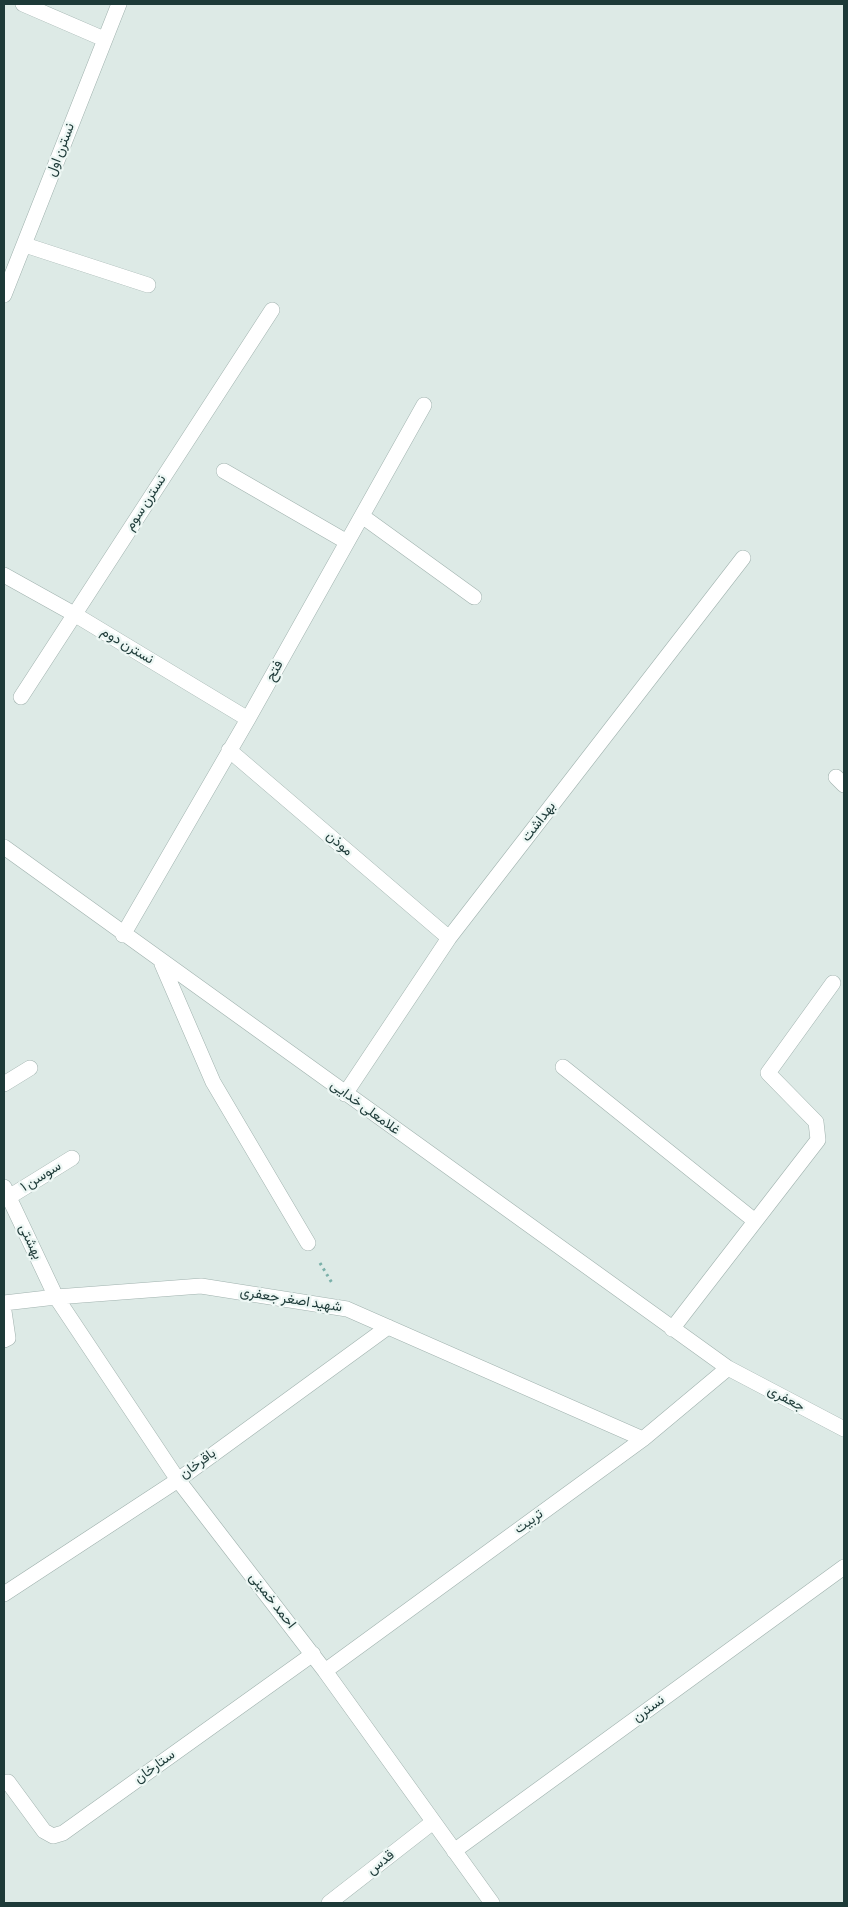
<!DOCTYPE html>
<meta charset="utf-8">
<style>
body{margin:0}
#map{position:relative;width:848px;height:1907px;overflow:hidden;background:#ddeae6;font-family:"Sofia Sans Condensed",sans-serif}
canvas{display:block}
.frame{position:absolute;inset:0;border:5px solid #1d3a38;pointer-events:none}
</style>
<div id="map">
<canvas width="848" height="1907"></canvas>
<div class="frame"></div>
</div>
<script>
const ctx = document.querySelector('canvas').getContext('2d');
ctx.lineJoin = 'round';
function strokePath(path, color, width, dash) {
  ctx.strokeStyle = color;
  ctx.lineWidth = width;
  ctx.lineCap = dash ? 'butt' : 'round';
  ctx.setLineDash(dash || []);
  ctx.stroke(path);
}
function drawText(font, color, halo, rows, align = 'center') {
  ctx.font = font + ' "Sofia Sans Condensed",Vazirmatn,sans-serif';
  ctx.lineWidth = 4.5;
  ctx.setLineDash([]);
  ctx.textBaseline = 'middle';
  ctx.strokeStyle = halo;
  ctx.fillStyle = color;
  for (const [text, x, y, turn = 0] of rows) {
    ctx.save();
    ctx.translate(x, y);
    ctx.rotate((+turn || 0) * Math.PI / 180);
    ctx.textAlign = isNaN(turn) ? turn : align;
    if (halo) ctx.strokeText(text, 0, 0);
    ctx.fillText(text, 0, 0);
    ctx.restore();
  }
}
const path = new Path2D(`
 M320 1263 332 1283`);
const minor = new Path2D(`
 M23 4 104 39
 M25 245 148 285
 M4 295 119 4
 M224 471 347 542
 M362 516 474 597
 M4 575 74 614 248 719
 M21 697 272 310
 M229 750 449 938
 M836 777 844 785
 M4 847 728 1368 844 1429
 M123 935 248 719 424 405
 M162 964 213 1082 308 1243
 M563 1067 755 1221
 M4 1084 30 1068
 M345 1094 449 938 743 558
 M4 1187 56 1297 178 1480 325 1671 492 1903
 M9 1197 72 1158
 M4 1303 56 1297 201 1286 347 1309 643 1439
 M4 1311 8 1338 4 1340
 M672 1329 818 1140 816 1122 768 1073 833 983
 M4 1594 178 1480 388 1327
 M325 1671 643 1439 728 1368
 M8 1782 44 1831 53 1836 63 1833 313 1654
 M454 1851 844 1567
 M329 1903 433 1822`);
const streetNames = [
 ["نسترن اول",61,150,-69],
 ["نسترن سوم",146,503,-57],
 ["نسترن دوم",127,646,31],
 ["فتح",275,671,-61],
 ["بهداشت",539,822,-52],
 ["موذن",339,844,41],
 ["غلامعلی خدایی",365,1108,36],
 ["سوسن ۱",41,1177,-32],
 ["بهشتی",30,1242,65],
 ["شهید اصغر جعفری",291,1300,9],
 ["جعفری",786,1399,28],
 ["باقرخان",198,1464,-36],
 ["تربیت",529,1522,-36],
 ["احمد خمینی",272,1601,52],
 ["نسترن",649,1709,-36],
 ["ستارخان",155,1767,-36],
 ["قدس",381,1863,-38]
];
strokePath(minor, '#a0b2ae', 16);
strokePath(path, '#7ab0a9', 3, [2.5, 4]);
strokePath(minor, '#fff', 15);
drawText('14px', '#1d3a38', '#edf7f4', streetNames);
</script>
